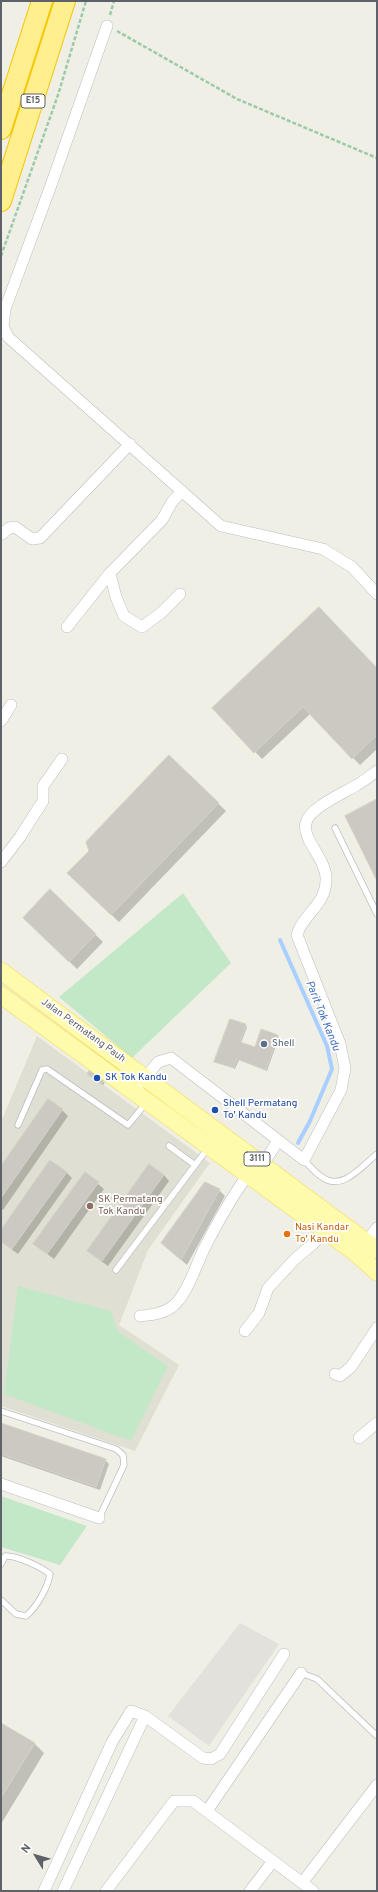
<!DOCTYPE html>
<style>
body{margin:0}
#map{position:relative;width:378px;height:1892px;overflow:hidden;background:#f0efe6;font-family:Overpass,sans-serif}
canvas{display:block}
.frame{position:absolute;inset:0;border:2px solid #5e6167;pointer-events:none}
.north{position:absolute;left:16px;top:1836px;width:40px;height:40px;-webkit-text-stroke:3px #fff;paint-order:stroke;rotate:307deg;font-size:11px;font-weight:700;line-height:16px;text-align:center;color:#5e6167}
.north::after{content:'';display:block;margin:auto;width:14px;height:18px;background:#5e6167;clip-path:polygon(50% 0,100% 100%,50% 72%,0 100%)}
</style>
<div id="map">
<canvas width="378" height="1892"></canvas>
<div class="frame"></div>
<div class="north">N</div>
</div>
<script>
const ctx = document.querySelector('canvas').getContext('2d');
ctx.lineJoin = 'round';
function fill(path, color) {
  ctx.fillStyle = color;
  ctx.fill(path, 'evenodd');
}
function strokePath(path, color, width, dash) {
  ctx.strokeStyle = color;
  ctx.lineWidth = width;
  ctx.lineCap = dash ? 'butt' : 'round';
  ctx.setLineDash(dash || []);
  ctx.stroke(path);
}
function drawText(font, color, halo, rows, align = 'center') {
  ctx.font = font + ' Overpass,sans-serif';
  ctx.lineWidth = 3.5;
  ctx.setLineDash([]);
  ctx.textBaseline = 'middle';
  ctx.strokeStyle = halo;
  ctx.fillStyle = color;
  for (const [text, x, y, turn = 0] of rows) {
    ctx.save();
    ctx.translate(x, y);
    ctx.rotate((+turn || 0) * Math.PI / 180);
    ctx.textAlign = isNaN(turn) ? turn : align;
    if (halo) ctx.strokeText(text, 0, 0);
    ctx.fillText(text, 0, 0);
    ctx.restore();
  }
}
const industrial = new Path2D(`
 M240 1623 279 1644 209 1746 168 1716Z`);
const education = new Path2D(`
 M37 1036 210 1163 148 1250 119 1325 179 1365 135 1451 1 1406V1122Z`);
const green = new Path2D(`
 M183 893 231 963 132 1058 59 997Z
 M18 1286 111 1311 117 1331 168 1366 131 1441 4 1394Z
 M1 1496 87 1526 60 1565 1 1547Z`);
const shadow = new Path2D(`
 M377 669V749L360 765 310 714 262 759 214 708Z
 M169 757 226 811 119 922 68 873 90 851Z
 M50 890 103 942 77 969 24 918Z
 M245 1025 247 1027 241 1043 255 1048 262 1030 279 1037 267 1071 239 1060 235 1069 216 1061Z
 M90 1071 105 1083 103 1085 90 1076Z
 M62 1110 68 1116 3 1210 1 1209V1168Z
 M66 1172 72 1178 18 1254 3 1243 1 1241V1232Z
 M85 1173 104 1189 54 1259 34 1244Z
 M164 1175 169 1181 108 1266 94 1256 88 1251Z
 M205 1183 219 1190 225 1196 187 1265 162 1243Z
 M1 1424 105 1460 109 1464 100 1490 1 1456Z
 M1 1724 34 1743 44 1753 1 1824Z`);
const stream = new Path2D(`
 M280 940 327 1046 332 1069 310 1121 298 1143`);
const building = new Path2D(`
 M319 607 377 668V735L352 759 303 707 254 753 212 708Z
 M169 755 219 803 111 915 67 873 89 851 86 842Z
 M377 799V881L345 816Z
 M50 889 96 934 69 962 23 918Z
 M230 1019 246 1024 240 1042 255 1047 261 1029 278 1035 266 1070 237 1059 234 1068 214 1062Z
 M90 1070 104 1080 101 1084 87 1074Z
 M48 1099 63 1109 1 1198V1166Z
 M50 1160 67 1172 12 1249 1 1241V1230Z
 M149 1164 164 1175 102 1261 87 1251Z
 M85 1172 99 1182 47 1254 33 1244Z
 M205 1182 220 1189 181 1260 161 1243Z
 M1 1423 106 1459 96 1487 1 1454Z
 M1 1723 35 1743 1 1798Z`);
const path = new Path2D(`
 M110 15 114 1
 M117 31 237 99 377 158
 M1 256 58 95 86 1`);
const lane = new Path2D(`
 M335 828 377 914
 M18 1125 42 1070 47 1069 128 1125 146 1103
 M169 1146 195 1165
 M304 1160C310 1166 315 1173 322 1177 342 1192 362 1166 377 1154
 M116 1270 208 1148
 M1 1411 116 1449 123 1455 124 1465 99 1518
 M1 1564 5 1556C16 1555 41 1567 50 1574 48 1587 37 1607 26 1616L16 1614 1 1600
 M301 1673 317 1679 377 1736`);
const street = new Path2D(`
 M107 26 50 188 5 309 3 326 8 337 221 526 323 549 352 567 377 594
 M2 534 9 528 15 527 32 539 40 538 130 444
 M110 573 116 597 124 616 142 627 161 613 180 594
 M67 627 110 573 162 520 172 502 182 491
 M1 721 11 705
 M1 862 20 837 43 801V786L62 759
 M142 1082 158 1062 171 1058 304 1160 341 1090 345 1068 340 1044 297 935C302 915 326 905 326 880 327 867 315 851 309 840 307 835 304 829 306 823 309 808 344 793 357 785 364 781 370 776 377 771
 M263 1164 278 1141
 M362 1247 377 1228
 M140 1316C151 1315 162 1314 172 1307 188 1295 197 1261 207 1243 219 1220 232 1196 248 1175
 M245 1331 259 1313 268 1288 295 1259 314 1243 323 1230
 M335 1374 340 1376 351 1367 377 1328
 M359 1438 377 1423
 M1 1484 99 1518
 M207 1811 301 1673
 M302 1883 377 1785
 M44 1891 112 1742 131 1711 145 1716 203 1758 211 1759 220 1754 284 1654
 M63 1891 145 1716
 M106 1891 174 1801H193L313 1891
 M250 1891 273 1861`);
const primary = new Path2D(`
 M1 971 377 1250
 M1 995 357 1254 377 1272`);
const highway = new Path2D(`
 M1 129 42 1
 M1 201 65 1`);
const markers = [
 [264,1044,4,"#5c6f8a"],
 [97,1078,4,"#1a4fb4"],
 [215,1110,4,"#1a4fb4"],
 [90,1206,4,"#8d6e63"],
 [287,1234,4,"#e8710a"]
];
const shields = [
 [33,101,24],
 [257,1159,26]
];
const shieldNames = [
 ["E15",33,101],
 ["3111",257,1159]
];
const streetNames = [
 ["Jalan Permatang Pauh",83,1031,36]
];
const serviceNames = [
 ["Shell",272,1044]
];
const transitNames = [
 ["SK Tok Kandu",105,1078],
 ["Shell Permatang",223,1104],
 ["To' Kandu",223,1116]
];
const educationNames = [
 ["SK Permatang",98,1200],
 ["Tok Kandu",98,1212]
];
const foodNames = [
 ["Nasi Kandar",295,1228],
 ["To' Kandu",295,1240]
];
const waterNames = [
 ["Parit Tok Kandu",322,1016,68]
];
fill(industrial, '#e2e1db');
fill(education, '#e0dfd4');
fill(green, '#c3e8c7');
fill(shadow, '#0003');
strokePath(stream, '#a8cfff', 4);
fill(building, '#ccc9c3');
strokePath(building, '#d5d2c4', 1);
strokePath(lane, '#bbbdc2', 7);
strokePath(street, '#bbbdc2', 12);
strokePath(primary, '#f5dc5b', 18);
strokePath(highway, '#f7c600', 22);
strokePath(path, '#9bc9ae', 2.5, [4, 2]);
strokePath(lane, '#fff', 5.5);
strokePath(street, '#fff', 11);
strokePath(primary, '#fffbad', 17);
strokePath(highway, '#ffef8f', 20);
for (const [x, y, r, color] of markers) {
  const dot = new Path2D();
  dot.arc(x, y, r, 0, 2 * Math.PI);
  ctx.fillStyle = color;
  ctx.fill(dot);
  strokePath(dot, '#fff', 1.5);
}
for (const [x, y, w] of shields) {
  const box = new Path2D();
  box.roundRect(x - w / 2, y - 7, w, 14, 3);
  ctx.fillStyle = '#fff';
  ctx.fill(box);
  strokePath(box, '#5e6167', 1);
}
drawText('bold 9px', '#5e6167', null, shieldNames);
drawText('10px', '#5e6167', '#fff', streetNames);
drawText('10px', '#4e5e75', '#fff', serviceNames, 'left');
drawText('10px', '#164399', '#fff', transitNames, 'left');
drawText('10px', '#785e54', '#fff', educationNames, 'left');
drawText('10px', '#c56008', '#fff', foodNames, 'left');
drawText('italic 11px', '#4271be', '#fff', waterNames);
</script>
